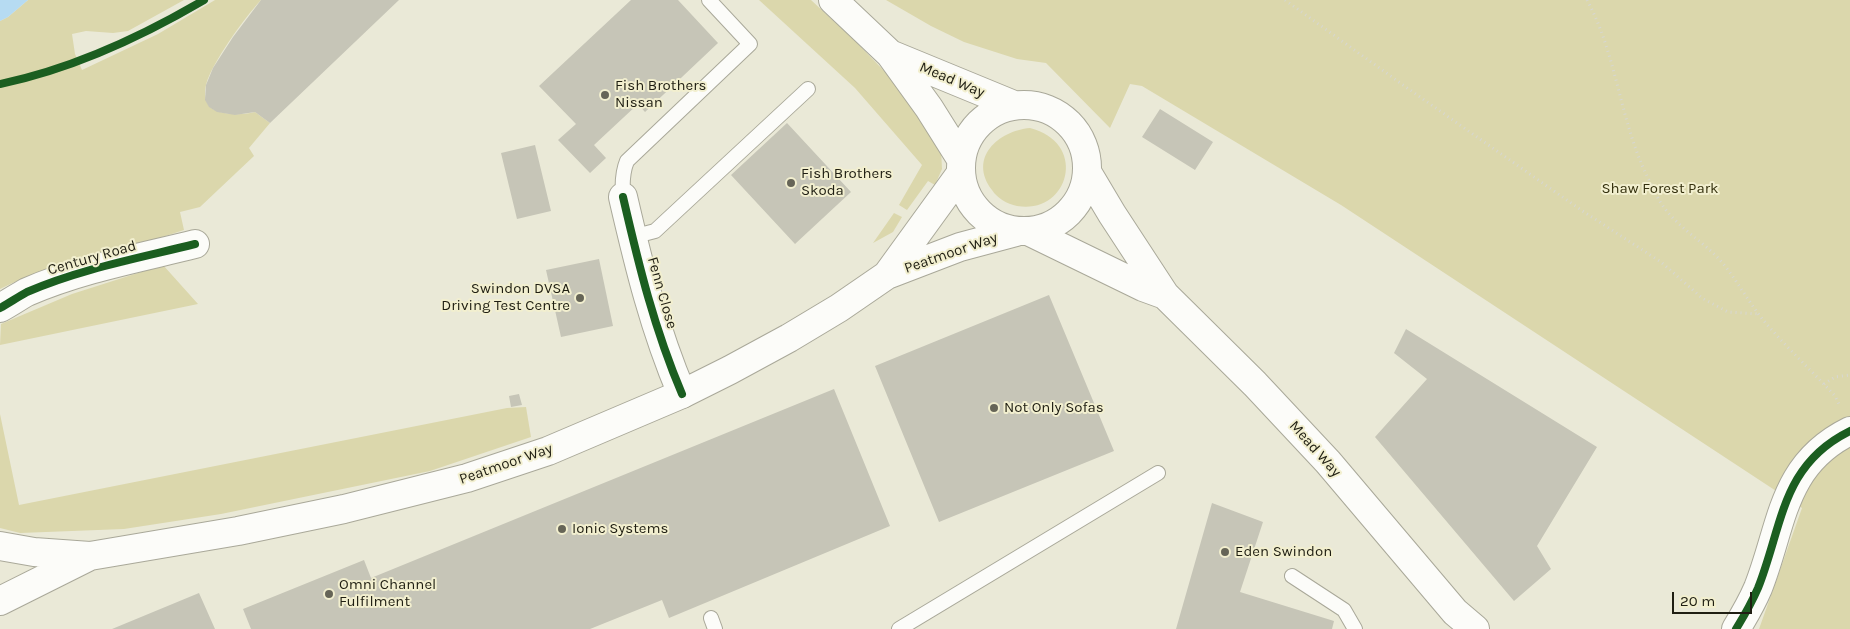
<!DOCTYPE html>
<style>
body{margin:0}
#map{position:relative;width:1850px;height:629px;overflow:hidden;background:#eae9d7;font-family:Karla,sans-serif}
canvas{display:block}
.scale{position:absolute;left:1672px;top:592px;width:80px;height:22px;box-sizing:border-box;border:2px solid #1f1e12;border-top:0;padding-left:6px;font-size:15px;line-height:18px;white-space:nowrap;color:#1f1e12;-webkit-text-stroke:4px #f2efcf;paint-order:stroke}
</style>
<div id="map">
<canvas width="1850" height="629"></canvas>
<div class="scale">20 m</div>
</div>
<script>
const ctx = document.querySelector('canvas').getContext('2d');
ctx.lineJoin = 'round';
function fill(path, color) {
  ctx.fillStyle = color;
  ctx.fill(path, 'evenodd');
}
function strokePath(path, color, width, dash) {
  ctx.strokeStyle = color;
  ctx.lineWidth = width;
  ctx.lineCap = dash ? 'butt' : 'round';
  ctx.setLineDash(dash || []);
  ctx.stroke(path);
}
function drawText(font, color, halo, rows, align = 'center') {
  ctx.font = font + ' Karla,sans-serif';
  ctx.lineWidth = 4;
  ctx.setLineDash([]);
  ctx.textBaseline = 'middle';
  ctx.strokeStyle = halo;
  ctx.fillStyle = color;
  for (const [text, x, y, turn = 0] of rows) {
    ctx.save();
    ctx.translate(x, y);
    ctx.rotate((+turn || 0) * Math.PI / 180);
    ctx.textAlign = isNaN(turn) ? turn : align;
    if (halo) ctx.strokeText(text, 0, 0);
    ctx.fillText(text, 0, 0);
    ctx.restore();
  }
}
const green = new Path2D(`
 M28 0H184L128 31 113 33 86 31 72 34 75 54 82 70 158 34 215 0H261C245 17 211 64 206 85 203 98 207 109 220 112 232 115 242 115 255 112L270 123 249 148 254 156 200 207 180 212 184 230C123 251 58 260 0 289V21L8 17Z
 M759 0H811L854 40 891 78 941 149 942 169 935 185 928 181 907 210 899 205 922 165 855 88Z
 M886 0H1850V629H1759L1802 508 1341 205 1142 86 1130 84 1110 128 1046 63 1017 59 964 42 931 26Z
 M1030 128C1089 143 1069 215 1017 206 1007 204 997 198 992 190 968 158 998 131 1030 128Z
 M894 213 902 217 893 232 873 243Z
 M163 265 198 304 0 345 1 324 72 294Z
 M526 407 531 437 430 471 221 514 124 529 20 533 0 528V414L19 505 507 408Z`);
const water = new Path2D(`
 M0 0H28L8 17 0 21Z`);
const building = new Path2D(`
 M261 0H399L270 123 255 112 235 115 217 112 209 107 205 100 206 85 213 68 233 37Z
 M631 0H678L718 43 645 112 638 104 594 145 606 158 590 173 558 140 576 124 539 86Z
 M1160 109 1213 142 1195 170 1142 137Z
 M787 123 851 192 795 244 731 175Z
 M535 145 551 211 517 219 501 153Z
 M599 259 613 326 561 337 546 270Z
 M1049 295 1114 451 939 522 875 366Z
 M1406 329 1597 447 1537 546 1551 569 1514 601 1375 437 1427 379 1394 353Z
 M834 389 890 526 669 618 662 600 590 629H251L243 609 364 560 371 578Z
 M519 394 522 405 511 407 509 396Z
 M1212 503 1263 522 1240 592 1334 621 1332 629H1176Z
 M199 593 215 629H112Z`);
const path = new Path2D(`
 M1285 0 1403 85 1581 210 1661 262 1702 298 1728 312 1759 314
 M1587 0C1618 57 1620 125 1650 182 1656 195 1662 207 1672 217 1689 235 1710 247 1725 266 1739 284 1750 304 1764 321 1786 347 1812 371 1835 396L1840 406
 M1824 384 1835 377 1850 375`);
const service = new Path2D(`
 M623 197C622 184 622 173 627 161L750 44 709 0
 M632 237 655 231 808 89
 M1292 576 1344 610 1355 629
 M711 618 715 629
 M899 629 1158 473`);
const minor = new Path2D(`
 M623 197C639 266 654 328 682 394
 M0 308C9 303 18 297 27 292 80 269 139 258 195 244
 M1736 629C1744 616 1752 602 1758 588 1783 525 1781 465 1850 431`);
const secondary = new Path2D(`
 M833 0 890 54 929 108 961 159
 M890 54 1014 105
 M961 168a63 63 0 1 1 126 0a63 63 0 1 1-126 0Z
 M1087 172 1112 214 1165 295 1255 384 1328 462 1455 612 1475 629
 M1030 232 1143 287 1165 295
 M887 275 961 173
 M0 546 34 552 90 556 238 531 344 509 467 478 548 451 682 394 730 370 789 338 839 308 887 275 960 247 1016 232
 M0 601 88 557`);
const cycleway = new Path2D(`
 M0 84C72 69 141 37 204 0
 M623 197C639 266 654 328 682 394
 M0 308C9 303 18 297 27 292 80 269 139 258 195 244
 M1736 629C1744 616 1752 602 1758 588 1783 525 1781 465 1850 431`);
const markers = [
 [605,95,5,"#666557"],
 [791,183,5,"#666557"],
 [580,298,5,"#666557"],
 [994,408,5,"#666557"],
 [562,529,5,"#666557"],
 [1225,552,5,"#666557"],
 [329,594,5,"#666557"]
];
const streetNames = [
 ["Mead Way",952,80,23],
 ["Peatmoor Way",951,253,-19],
 ["Century Road",92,258,-16],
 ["Fenn Close",662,293,74],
 ["Mead Way",1315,449,48],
 ["Peatmoor Way",506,464,-19]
];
const poiNames = [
 ["Fish Brothers",615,86],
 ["Nissan",615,103],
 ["Fish Brothers",801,174],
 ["Skoda",801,191],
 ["Swindon DVSA",570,289,"right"],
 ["Driving Test Centre",570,306,"right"],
 ["Not Only Sofas",1004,408],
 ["Ionic Systems",572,529],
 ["Eden Swindon",1235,552],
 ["Omni Channel",339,585],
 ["Fulfilment",339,602]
];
const parkNames = [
 ["Shaw Forest Park",1660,189]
];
fill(green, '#dbd7ac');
fill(water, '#b6dbf2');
fill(building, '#c6c5b7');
strokePath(service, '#a9a899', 16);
strokePath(minor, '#a9a899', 30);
strokePath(secondary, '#a9a899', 30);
strokePath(path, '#d7d7d1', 3, [1, 4]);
strokePath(service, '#fcfcf9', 14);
strokePath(minor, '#fcfcf9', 28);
strokePath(secondary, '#fcfcf9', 28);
strokePath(cycleway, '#1b5e20', 8);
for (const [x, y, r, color] of markers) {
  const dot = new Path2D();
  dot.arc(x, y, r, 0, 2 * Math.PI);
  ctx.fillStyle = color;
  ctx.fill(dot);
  strokePath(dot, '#f2efcf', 2);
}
drawText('15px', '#1f1e12', '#f2efcf', streetNames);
drawText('15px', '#1f1e12', '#f2efcf', poiNames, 'left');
drawText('15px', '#34300e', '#f2efcf', parkNames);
</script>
